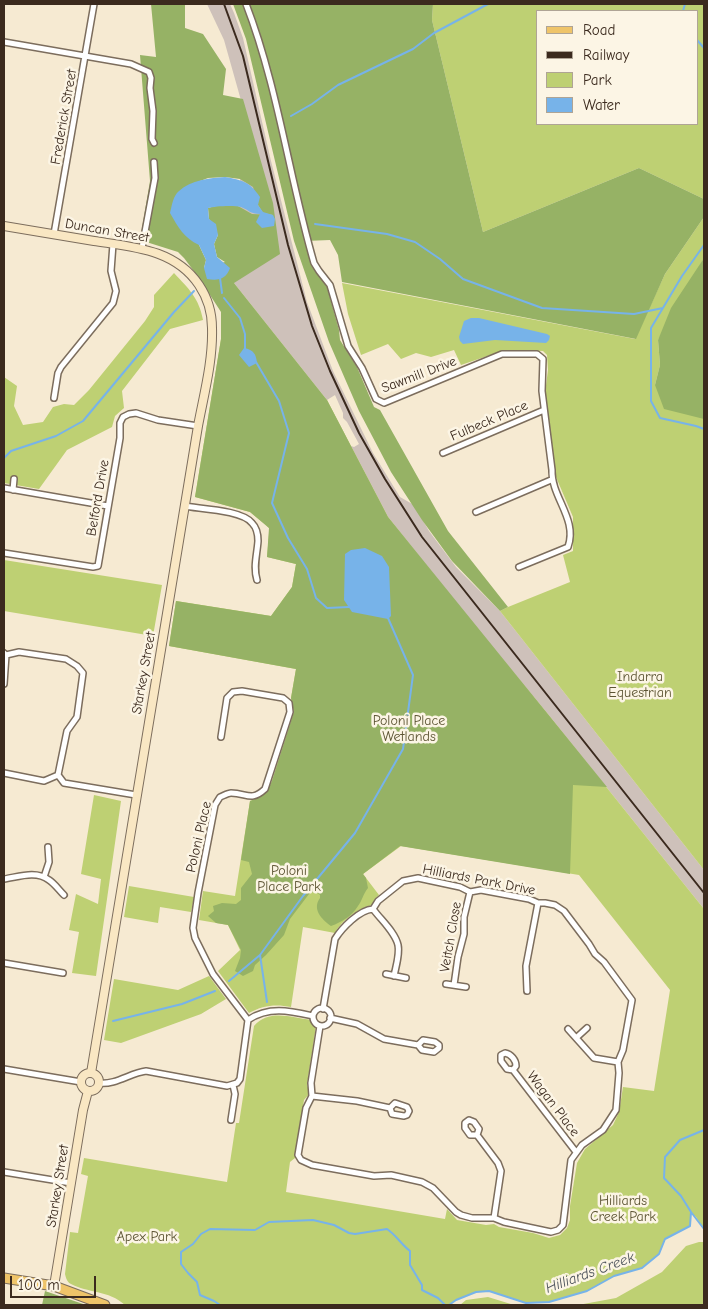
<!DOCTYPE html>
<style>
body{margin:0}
#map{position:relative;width:708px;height:1309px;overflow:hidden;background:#f6ead2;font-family:"Comic Neue",sans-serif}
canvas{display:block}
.frame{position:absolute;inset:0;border:5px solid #3b2a1e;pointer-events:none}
.legend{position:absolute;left:536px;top:10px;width:162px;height:115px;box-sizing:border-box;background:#fcf5e5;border:1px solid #afa495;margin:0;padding:6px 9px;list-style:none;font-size:15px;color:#3b2a1e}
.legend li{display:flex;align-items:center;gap:10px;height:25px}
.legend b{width:25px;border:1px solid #afa495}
.scale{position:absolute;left:10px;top:1276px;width:86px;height:22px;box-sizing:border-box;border:2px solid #3b2a1e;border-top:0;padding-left:6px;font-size:15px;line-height:18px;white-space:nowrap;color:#3b2a1e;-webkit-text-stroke:4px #fcf5e5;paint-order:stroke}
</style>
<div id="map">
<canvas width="708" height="1309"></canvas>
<div class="frame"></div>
<ul class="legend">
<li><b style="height:6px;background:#efc469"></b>Road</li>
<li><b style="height:6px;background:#3b2a1e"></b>Railway</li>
<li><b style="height:14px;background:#bed073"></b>Park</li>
<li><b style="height:14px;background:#77b3e9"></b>Water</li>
</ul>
<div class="scale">100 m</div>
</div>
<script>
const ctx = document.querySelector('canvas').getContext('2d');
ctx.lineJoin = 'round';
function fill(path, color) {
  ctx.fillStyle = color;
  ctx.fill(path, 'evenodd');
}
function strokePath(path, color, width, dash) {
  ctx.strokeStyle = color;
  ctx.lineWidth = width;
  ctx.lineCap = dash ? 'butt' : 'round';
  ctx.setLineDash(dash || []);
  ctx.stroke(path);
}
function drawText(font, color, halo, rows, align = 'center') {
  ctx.font = font + ' "Comic Neue",sans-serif';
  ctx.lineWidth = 5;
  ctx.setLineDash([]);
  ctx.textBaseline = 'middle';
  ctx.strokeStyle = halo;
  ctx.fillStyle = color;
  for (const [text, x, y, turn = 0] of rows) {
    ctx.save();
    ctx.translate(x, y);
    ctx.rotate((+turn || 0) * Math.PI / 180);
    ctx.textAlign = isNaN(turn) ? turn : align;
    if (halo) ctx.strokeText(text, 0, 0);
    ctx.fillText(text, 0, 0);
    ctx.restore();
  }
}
const industrial = new Path2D(`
 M207 4H230L234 13 243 38 271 161 307 302 333 371 373 453 400 497 414 505 429 531 456 567 500 611 704 870V909L547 713 462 610 388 517 351 446 354 447 359 444 347 422 343 418V413L335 395 327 400 234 283 244 111 224 40Z`);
const green = new Path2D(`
 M433 4H704V199L639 168 483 232 432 20ZM537 11H697V124H537Z
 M704 217V258L658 340 660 365 655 385 704 389V870L500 611 508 607 570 582 563 555 573 551V517L556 477 545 393 548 370 547 355 543 351 505 350 461 365 454 350 431 357 416 353 401 359 388 344 361 355 348 314 342 283 635 339 665 274Z
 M174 273C189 289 199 298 203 320L170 329 122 391 124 408 115 416 112 427 67 450 39 489 4 483V377L17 386 14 406 23 425 43 422 53 407 64 404 74 405 89 390 145 321 154 307V295Z
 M221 312 327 400 388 517 462 610 547 713 704 909V1229L696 1217 691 1213 690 1226 665 1239 659 1254 642 1268 614 1276 587 1291 549 1302 526 1303 488 1291 476 1292 456 1300 449 1305H125C109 1290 87 1293 71 1284 67 1282 66 1278 65 1274L70 1232 78 1233 88 1176 81 1174 84 1158 227 1182 236 1123H239L254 1026C268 1009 291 1017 311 1020L316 1026 307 1085 310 1093 304 1100 295 1158 290 1162 286 1192 445 1219 447 1209 457 1220 486 1225 494 1224 499 1227 533 1233 549 1238 560 1235 567 1228 570 1220V1206L577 1163 585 1149 613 1125 619 1112 623 1087 654 1091 670 990 579 875 401 846 363 874 379 895 375 899 373 905C360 907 341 921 335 933L303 927 291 1007C276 1004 263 1005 249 1013L218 971 240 950 228 925 199 920 203 891 235 896 250 801C262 797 267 793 272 781L294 712 291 698 296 669 169 646 176 601 271 616 292 587 296 564 267 557 269 534V528L266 525 250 512 195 497 221 339Z
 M4 560 162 585 153 636 4 611Z
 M94 795 121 801 96 976 72 973 79 932 69 930 76 894 98 904 101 879 81 874Z
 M129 886 194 897 191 912 160 907 158 923 124 917Z
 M209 976 226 999 201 1014 121 1043 104 1040 114 979 178 990Z
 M699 1242H704V1305H578L616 1298 662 1272 686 1246Z
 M488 1297 514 1305H460L466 1300Z`);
const forest = new Path2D(`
 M151 4H185V28L203 34 226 69 223 95 243 99 273 203 280 254 234 283 327 400 388 517 607 787 573 785 570 874 400 846 363 874 366 878 368 888C363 894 362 901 358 906 352 916 342 922 331 926 321 919 312 909 320 898V895L315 891 309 894 290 919 284 935 266 955 255 965 253 971 243 976 235 971 240 958 241 950 228 925 216 923 208 916 214 911 213 906 222 903 236 904 241 900V888L252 874 249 862 241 860 250 801C262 797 267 793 272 781L294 712 291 698 296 669 169 646 176 601 271 616 292 587 296 564 267 557 269 528 250 512 195 497 221 339V312L199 278 184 258 178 252 140 240 150 181 140 55 156 57ZM225 177 240 179 253 187 258 205 263 213 273 215 252 214 238 206H215L208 208 209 219 218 235 214 244 217 257 225 262 204 268 206 260 199 245 190 185 208 178Z
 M233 4H433L432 20 483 232 639 168 704 199V217L665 274 636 339 342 282 338 255 330 240 305 241 311 265 327 287 339 330 340 340 357 367 374 407 380 410 448 531 508 607 500 611 452 561 422 520 391 472 359 411 329 342 294 241 246 39Z
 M704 258V419L664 409 655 385 660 365 658 340 671 308Z
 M45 1291 86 1305H42Z`);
const water = new Path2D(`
 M225 177C242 180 250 182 260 197L258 205 263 212 273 215 275 219 274 226 262 228 256 222 260 214C250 214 249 210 241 207 234 205 215 206 208 208L209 219 216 224 218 235 214 244 217 257 230 268C226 279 219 281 207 279L204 268 206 260 199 245C184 238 178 227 170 213 172 205 173 196 179 191 191 180 210 178 225 177Z
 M471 318H479L547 334 550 336 549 340 546 343 495 340 463 344 460 341 459 337 464 321Z
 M244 348C254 350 256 354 257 363L249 367 239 355Z
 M365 548 382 556 389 567 391 616 388 619 352 612 344 600 345 554 351 550Z`);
const stream = new Path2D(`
 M683 11 685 4
 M697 40 704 48
 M291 116 312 104 338 85 413 49 434 33 488 4
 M315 224 387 234 415 242 440 259 463 279 542 308 634 314 663 308
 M704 245 682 276 651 328V401L660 418 696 426 704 429
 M220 278 222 293
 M224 298 240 318 245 334V349
 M256 362 279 401 289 433 272 503 288 538 307 569 316 598 327 608 349 607
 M4 458 11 451 56 436 83 421 174 312 194 291
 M260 955 267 1002
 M229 981 260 955 303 896 355 833 403 749 413 675 388 618
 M113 1021 182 1004 215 991
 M691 1212 704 1229
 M220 1305 214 1301 200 1295 197 1282 188 1273 181 1264V1252L193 1244 201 1234 210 1229 255 1230 269 1222 313 1220 334 1225 349 1233 355 1234 387 1229C396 1235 401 1244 410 1251V1265L422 1285V1290L438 1298 445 1305
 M449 1305 456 1300 476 1292 489 1291 526 1303 549 1302 587 1291 614 1276 642 1268 659 1254 665 1239 690 1226 691 1212 681 1196 664 1178 665 1157 680 1140 704 1130`);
const street = new Path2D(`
 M246 4C278 87 289 177 314 263L319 271 330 285 348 346 362 368 376 399 384 403 502 354H537L543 359 542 391 552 470C551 497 578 519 568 547L519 567
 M4 42 131 64 149 72 151 78 150 88 153 111 152 139 154 143
 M54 234 94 4
 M142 248 155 178 154 162
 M54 398 58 373 61 367 113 303 116 291 111 271 113 244
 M443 453 544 410
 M4 488 108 506
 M13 490 14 479
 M184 506C201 509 242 510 252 523 257 528 258 535 258 541 257 555 253 567 257 580
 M476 512 551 480
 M4 553 93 567 98 566 120 438V423L123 417 129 414 136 413 158 420 198 426
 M4 653 6 655 19 652 66 659 77 666 83 673 77 717 67 731 58 775
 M4 684 6 655
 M221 737 227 698 233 692 242 691 283 698 289 703 290 712 265 789C251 802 247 793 231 793 228 793 223 796 220 797L215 805 198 893 193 928 195 938 213 974 248 1020
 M4 773 44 781 58 775 64 783 136 795
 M44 877 49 862 48 847
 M4 879C18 877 36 870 49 880 54 883 59 890 64 895
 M373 909C381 920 395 932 398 945 400 954 396 966 394 976
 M4 963 63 973
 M386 974 406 978
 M446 984 466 987
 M454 985 458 957 464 934V917L470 892
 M527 991 526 966 538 903
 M313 1017a9 9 0 1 1 18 0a9 9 0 1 1-18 0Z
 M330 1018 357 1024 384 1039 418 1045 422 1050 434 1052 439 1048V1045L435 1042 423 1040 418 1045
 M320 1026 311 1083 312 1096 306 1108 299 1149 298 1155 301 1160 312 1165 374 1176 391 1175 422 1182 433 1188 456 1212 461 1215 472 1218H494L504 1222 551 1232 558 1230 563 1225 571 1160 582 1145 603 1130 616 1110 619 1073 618 1062 623 1050 632 1000 604 962 595 954 589 944 564 911 555 905 545 903H538L529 899 481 890 470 892 460 887 418 878 403 881 378 901 373 909C359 910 342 928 335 939L323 1009
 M568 1029 594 1058 618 1062
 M576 1038 587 1028
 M505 1053C511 1054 516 1060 516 1066L513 1070 507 1069 501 1061V1055Z
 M4 1069 81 1082
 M513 1070 576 1152
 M99 1083C116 1085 130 1073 146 1071L227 1086 237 1083 240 1079 248 1020C269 1006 290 1011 313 1016
 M312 1096 357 1101 390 1108 395 1103 407 1107 409 1111 407 1115 404 1116 392 1114 390 1108
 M231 1120 235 1094 233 1085
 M469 1120 474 1122 479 1129 477 1135H470L465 1128V1123Z
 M477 1135 498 1163 501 1171 494 1218
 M4 1172 71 1183`);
const secondary = new Path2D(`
 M4 226C34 231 64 236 94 241 133 247 175 249 199 285 207 297 212 313 212 328 213 361 204 394 198 426L91 1073
 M81 1082a9 9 0 1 1 18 0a9 9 0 1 1-18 0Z
 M54 1286 83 1110 88 1091`);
const primary = new Path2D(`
 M4 1278 54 1286 105 1305`);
const rail = new Path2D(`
 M224 4 243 56 288 245 312 326 330 371 359 433 385 479 422 537 704 893`);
const streetNames = [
 ["Frederick Street",64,117,-80],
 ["Duncan Street",107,231,10],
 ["Sawmill Drive",419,375,-21],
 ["Fulbeck Place",489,421,-23],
 ["Belford Drive",98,498,-80],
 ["Starkey Street",144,673,-80],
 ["Poloni Place",199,837,-77],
 ["Hilliards Park Drive",479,880,11],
 ["Veitch Close",451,937,-80],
 ["Wagan Place",553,1104,53],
 ["Starkey Street",58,1186,-81]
];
const parkNames = [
 ["Indarra",640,677],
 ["Equestrian",640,693],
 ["Poloni Place",409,721],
 ["Wetlands",409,737],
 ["Poloni",289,871],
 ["Place Park",289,887],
 ["Hilliards",623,1201],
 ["Creek Park",623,1217],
 ["Apex Park",147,1237]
];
const waterNames = [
 ["Hilliards Creek",590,1273,-20]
];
fill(industrial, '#cec1ba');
fill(green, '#bed073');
fill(forest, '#96b265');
fill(water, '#77b3e9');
strokePath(stream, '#77b3e9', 2);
strokePath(street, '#7c6d5d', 8);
strokePath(secondary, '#7c6d5d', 10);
strokePath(primary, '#7c6d5d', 11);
strokePath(street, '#fff', 5);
strokePath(secondary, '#f9e7c3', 8);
strokePath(primary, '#efc469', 9);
strokePath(rail, '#3b2a1e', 2);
drawText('14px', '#3b2a1e', '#fcf5e5', streetNames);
drawText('14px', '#5c5433', '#fcf5e5', parkNames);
drawText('italic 15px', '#4d535b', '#fcf5e5', waterNames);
</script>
